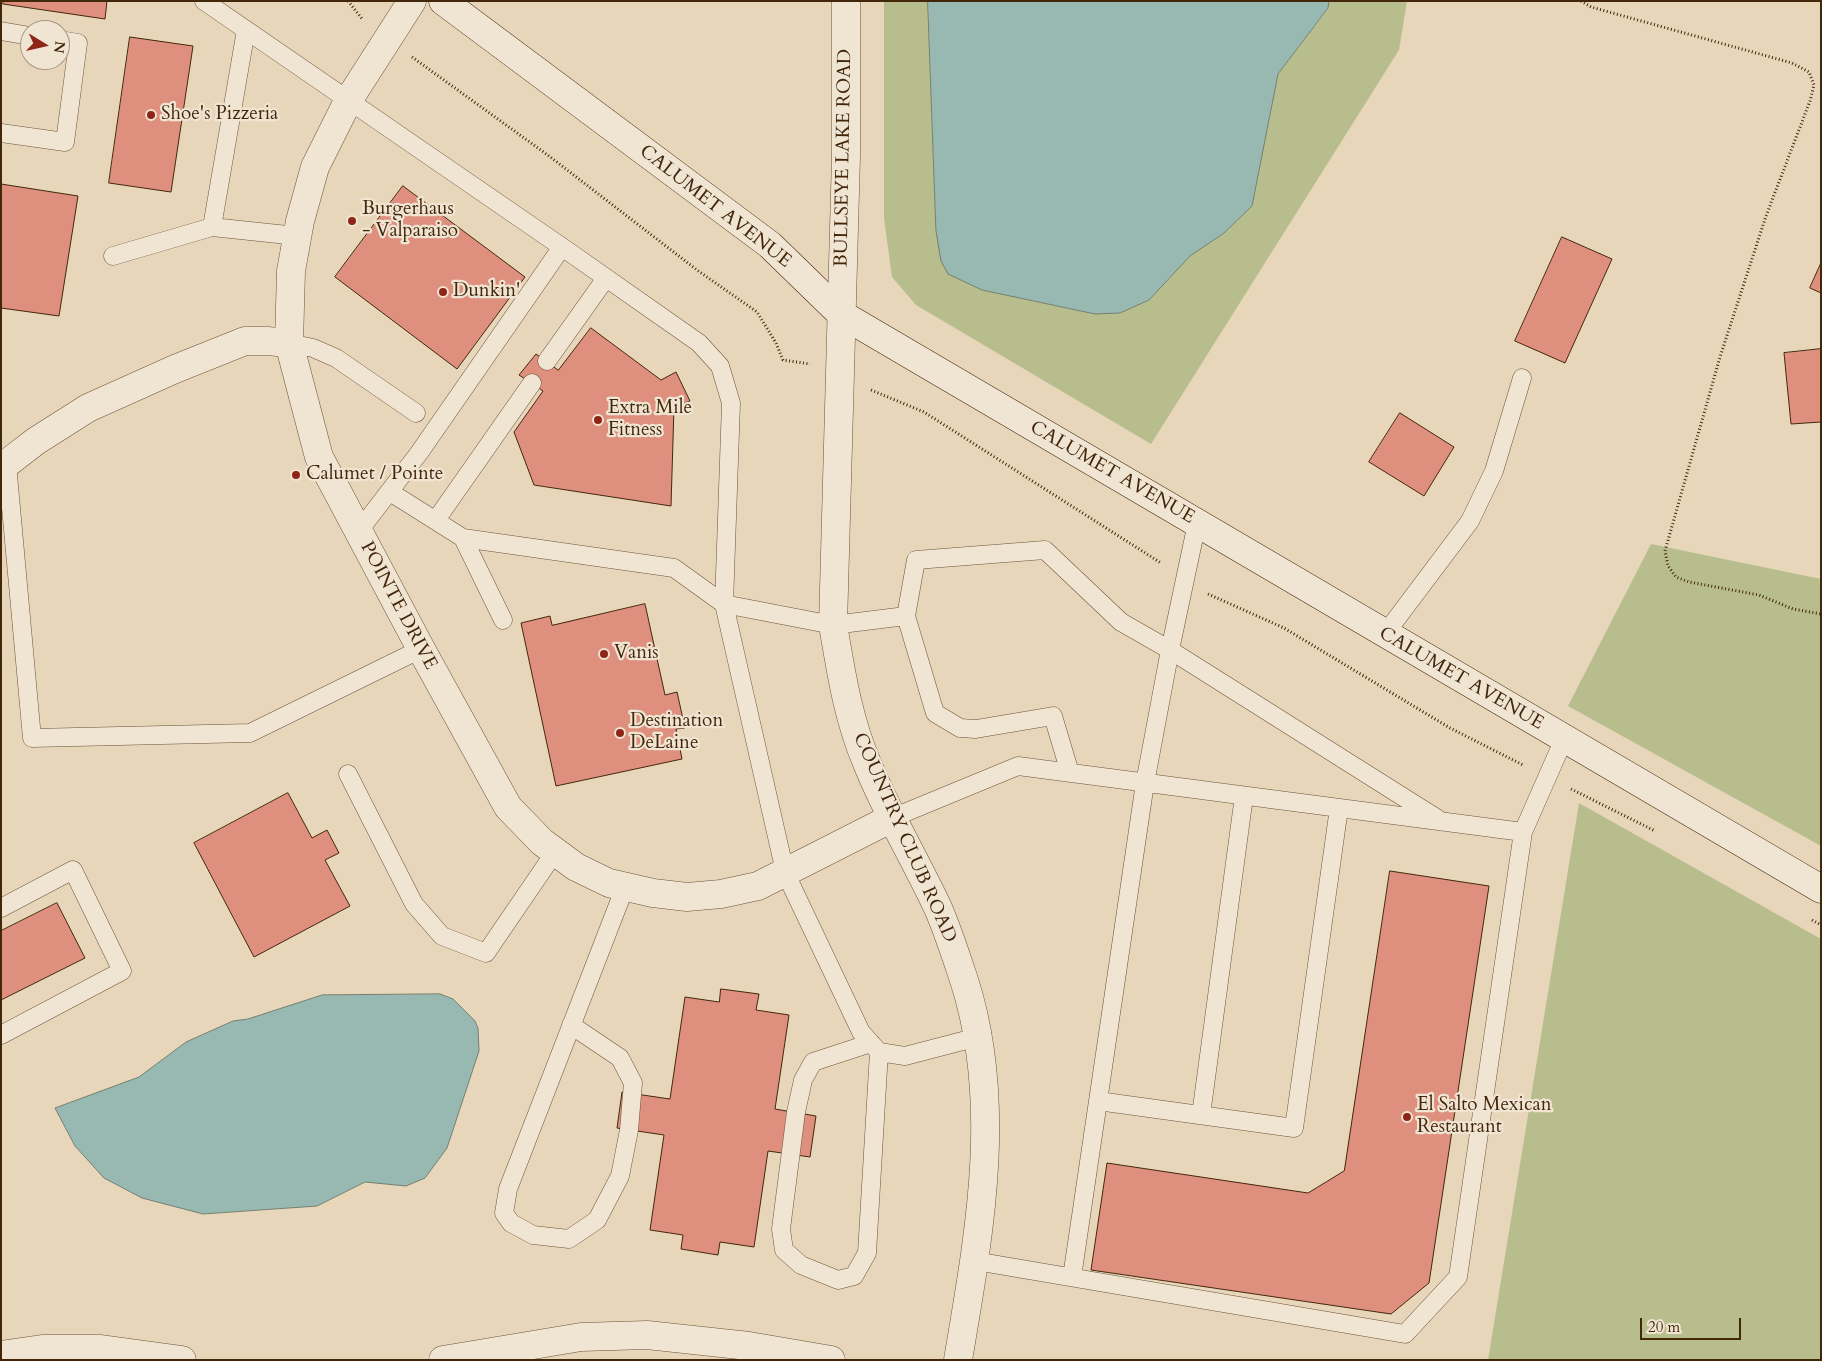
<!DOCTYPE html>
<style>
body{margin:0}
#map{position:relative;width:1822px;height:1361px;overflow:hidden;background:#e8d6bb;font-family:Cardo,serif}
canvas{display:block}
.frame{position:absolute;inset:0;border:2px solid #43270b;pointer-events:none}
.north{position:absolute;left:20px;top:20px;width:50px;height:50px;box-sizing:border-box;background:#f0e4d3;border:1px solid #ab9883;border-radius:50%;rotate:99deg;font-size:14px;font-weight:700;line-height:20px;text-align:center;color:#43270b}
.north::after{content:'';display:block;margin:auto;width:18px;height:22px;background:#8f2418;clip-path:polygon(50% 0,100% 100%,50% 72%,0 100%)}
.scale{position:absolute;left:1640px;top:1318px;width:101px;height:22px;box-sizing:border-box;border:2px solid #43270b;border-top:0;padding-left:6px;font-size:15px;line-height:18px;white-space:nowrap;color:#43270b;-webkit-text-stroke:4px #f0e4d3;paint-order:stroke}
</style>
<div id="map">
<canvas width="1822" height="1361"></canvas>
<div class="frame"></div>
<div class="north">N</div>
<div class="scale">20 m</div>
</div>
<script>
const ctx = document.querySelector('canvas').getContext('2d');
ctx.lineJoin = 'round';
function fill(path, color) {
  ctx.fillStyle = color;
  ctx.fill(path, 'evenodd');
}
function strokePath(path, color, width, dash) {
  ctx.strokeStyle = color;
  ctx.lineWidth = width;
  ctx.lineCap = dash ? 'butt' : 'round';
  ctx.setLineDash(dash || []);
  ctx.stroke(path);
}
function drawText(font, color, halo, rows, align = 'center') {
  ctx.font = font + ' Cardo,serif';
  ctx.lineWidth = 4.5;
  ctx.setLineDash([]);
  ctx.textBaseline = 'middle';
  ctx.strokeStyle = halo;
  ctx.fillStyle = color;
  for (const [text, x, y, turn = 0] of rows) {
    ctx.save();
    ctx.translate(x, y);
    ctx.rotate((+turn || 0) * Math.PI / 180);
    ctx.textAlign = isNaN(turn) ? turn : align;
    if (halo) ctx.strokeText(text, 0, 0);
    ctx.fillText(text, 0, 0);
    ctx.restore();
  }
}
const green = new Path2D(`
 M884 1H928L936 231 982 290 1095 314 1120 313 1149 300 1190 256 1224 233 1252 206 1278 74 1328 9 1329 1H1407L1399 50 1151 444 916 305 892 277 884 218Z
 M1651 544 1821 579V846L1568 706Z
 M1579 803 1821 939V1360H1488Z`);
const water = new Path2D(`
 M928 1H1329L1328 8 1278 74 1252 206 1224 233 1190 256 1149 300 1120 313 1095 314 982 290 948 274 941 261 936 231Z
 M440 994 453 999 475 1021 478 1028 479 1051 447 1148 425 1178 406 1186 365 1182 317 1206 203 1214 142 1198 104 1178 75 1146 55 1108 139 1077 186 1042 233 1021 248 1019 322 995Z`);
const building = new Path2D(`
 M4 1H107L105 19 3 4Z
 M130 37 193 46 171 192 109 183Z
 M1 184 78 196 59 316 1 308Z
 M403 186 525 277 457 369 335 277Z
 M1562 237 1612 259 1565 363 1515 341Z
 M1821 263V293L1810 288Z
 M591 328 661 380 676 372 690 401 674 407 671 506 534 485 514 432 543 391 519 375 536 354 558 370Z
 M1821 349V422L1791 424 1784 353Z
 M1400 413 1454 447 1424 496 1369 462Z
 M645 604 665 695 677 692 685 728 676 729 682 759 556 786 521 623 550 616 552 625Z
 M288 793 312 838 327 830 339 853 325 860 350 906 254 957 194 843Z
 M1390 871 1489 886 1429 1283 1391 1314 1091 1270 1107 1163 1308 1193 1344 1171Z
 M57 903 85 958 1 1000V931Z
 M721 989 759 994 756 1010 789 1015 775 1109 816 1116 810 1157 768 1151 754 1247 720 1242 718 1255 681 1249 683 1235 650 1230 664 1135 617 1128 622 1092 670 1099 685 997 719 1002Z`);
const path = new Path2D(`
 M348 1 363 20
 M1581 1 1591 7 1792 63 1809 72 1814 85 1810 101 1766 216 1720 357 1665 551 1668 566 1676 577 1689 582 1759 595 1793 609 1821 614
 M412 57 549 156 697 270 757 312 776 343 783 360 810 364
 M871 390 924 412 1161 563
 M1208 594 1284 628 1450 728 1523 765
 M1571 789 1655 831
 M1812 920 1821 925`);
const service = new Path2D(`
 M204 1 562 247 699 343 720 366 731 403 724 604 785 872 861 1032 879 1052 905 1056 978 1037
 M1 31 30 36
 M1 133 65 142 78 43 60 40
 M212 227 297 236
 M113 256 212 227 246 30
 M289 343 313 348 336 358 416 413
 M547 361 606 278
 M7 464 32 738 250 733 421 649
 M390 492 463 538 674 568 724 604 833 625 906 616 916 560 1045 550 1121 622 1170 650 1145 783 1072 1277
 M436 520 532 383
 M1197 523 1170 650 1438 819
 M358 532 419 453 562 247
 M463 538 503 620
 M906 616 935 713 960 728 976 729 1053 716 1070 773
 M1385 634 1470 521 1494 471 1522 378
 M348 774 414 904 442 936 486 953 555 852
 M892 818 1018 766 1523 832 1564 739
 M1 908 73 870 122 971 1 1035
 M571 1025 620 1058 633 1083 629 1130 620 1176 597 1220 569 1239 533 1235 511 1223 504 1213 508 1189 625 887
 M871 1043 813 1062 803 1080 796 1112 781 1229 784 1250 801 1265 838 1280 854 1276 867 1253 879 1052
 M1098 1101 1294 1128 1339 808
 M1201 1115 1244 796
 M975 1261 1405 1334 1458 1277 1523 832`);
const minor = new Path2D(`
 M412 1 348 101 315 167 300 221 291 271 289 343 319 457 421 649 508 807 542 842 576 867 609 883 653 893 687 897 721 894 758 886 892 818
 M1 468 36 441 88 408 175 369 245 341H267L289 343
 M1 1355 42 1349H101L182 1360
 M443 1360 581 1337 647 1335 749 1346 831 1360`);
const tertiary = new Path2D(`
 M846 1V156L833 625C841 672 848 719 867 763 887 813 915 859 938 908 948 931 956 956 964 980 1004 1104 979 1235 958 1360`);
const secondary = new Path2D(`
 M443 1 770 245 841 314 1821 889`);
const markers = [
 [151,115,5,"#8f2418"],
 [352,221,5,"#8f2418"],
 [443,292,5,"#8f2418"],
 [598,420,5,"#8f2418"],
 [296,475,5,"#8f2418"],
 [604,654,5,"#8f2418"],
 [620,733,5,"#8f2418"],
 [1407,1117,5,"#8f2418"]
];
const poiNames = [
 ["Shoe's Pizzeria",161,115],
 ["Burgerhaus",362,210],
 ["- Valparaiso",362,232],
 ["Dunkin'",453,292],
 ["Extra Mile",608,409],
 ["Fitness",608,431],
 ["Calumet / Pointe",306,475],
 ["Vanis",614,654],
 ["Destination",630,722],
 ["DeLaine",630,744],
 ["El Salto Mexican",1417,1106],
 ["Restaurant",1417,1128]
];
const streetNames = [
 ["BULLSEYE LAKE ROAD",844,158,-89],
 ["CALUMET AVENUE",715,207,38],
 ["CALUMET AVENUE",1112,473,30],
 ["POINTE DRIVE",398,606,62],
 ["CALUMET AVENUE",1461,679,30],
 ["COUNTRY CLUB ROAD",904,838,66]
];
fill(green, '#b8bd8e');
fill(water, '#97b9b2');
strokePath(water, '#757f6f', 1);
fill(building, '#de8f7e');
strokePath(building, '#43270b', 1);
strokePath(service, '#6c5337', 19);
strokePath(minor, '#6c5337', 29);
strokePath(tertiary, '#6c5337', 29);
strokePath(secondary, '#43270b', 29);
strokePath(path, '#43270b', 3, [1, 2.5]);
strokePath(service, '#f0e4d3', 18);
strokePath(minor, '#f0e4d3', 28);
strokePath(tertiary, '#f0e4d3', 28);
strokePath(secondary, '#f0e4d3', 28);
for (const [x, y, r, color] of markers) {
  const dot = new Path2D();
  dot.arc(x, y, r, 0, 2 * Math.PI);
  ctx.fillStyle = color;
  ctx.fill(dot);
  strokePath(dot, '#f0e4d3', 2);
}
drawText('19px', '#43270b', '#f0e4d3', poiNames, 'left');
drawText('19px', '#43270b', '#f0e4d3', streetNames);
</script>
